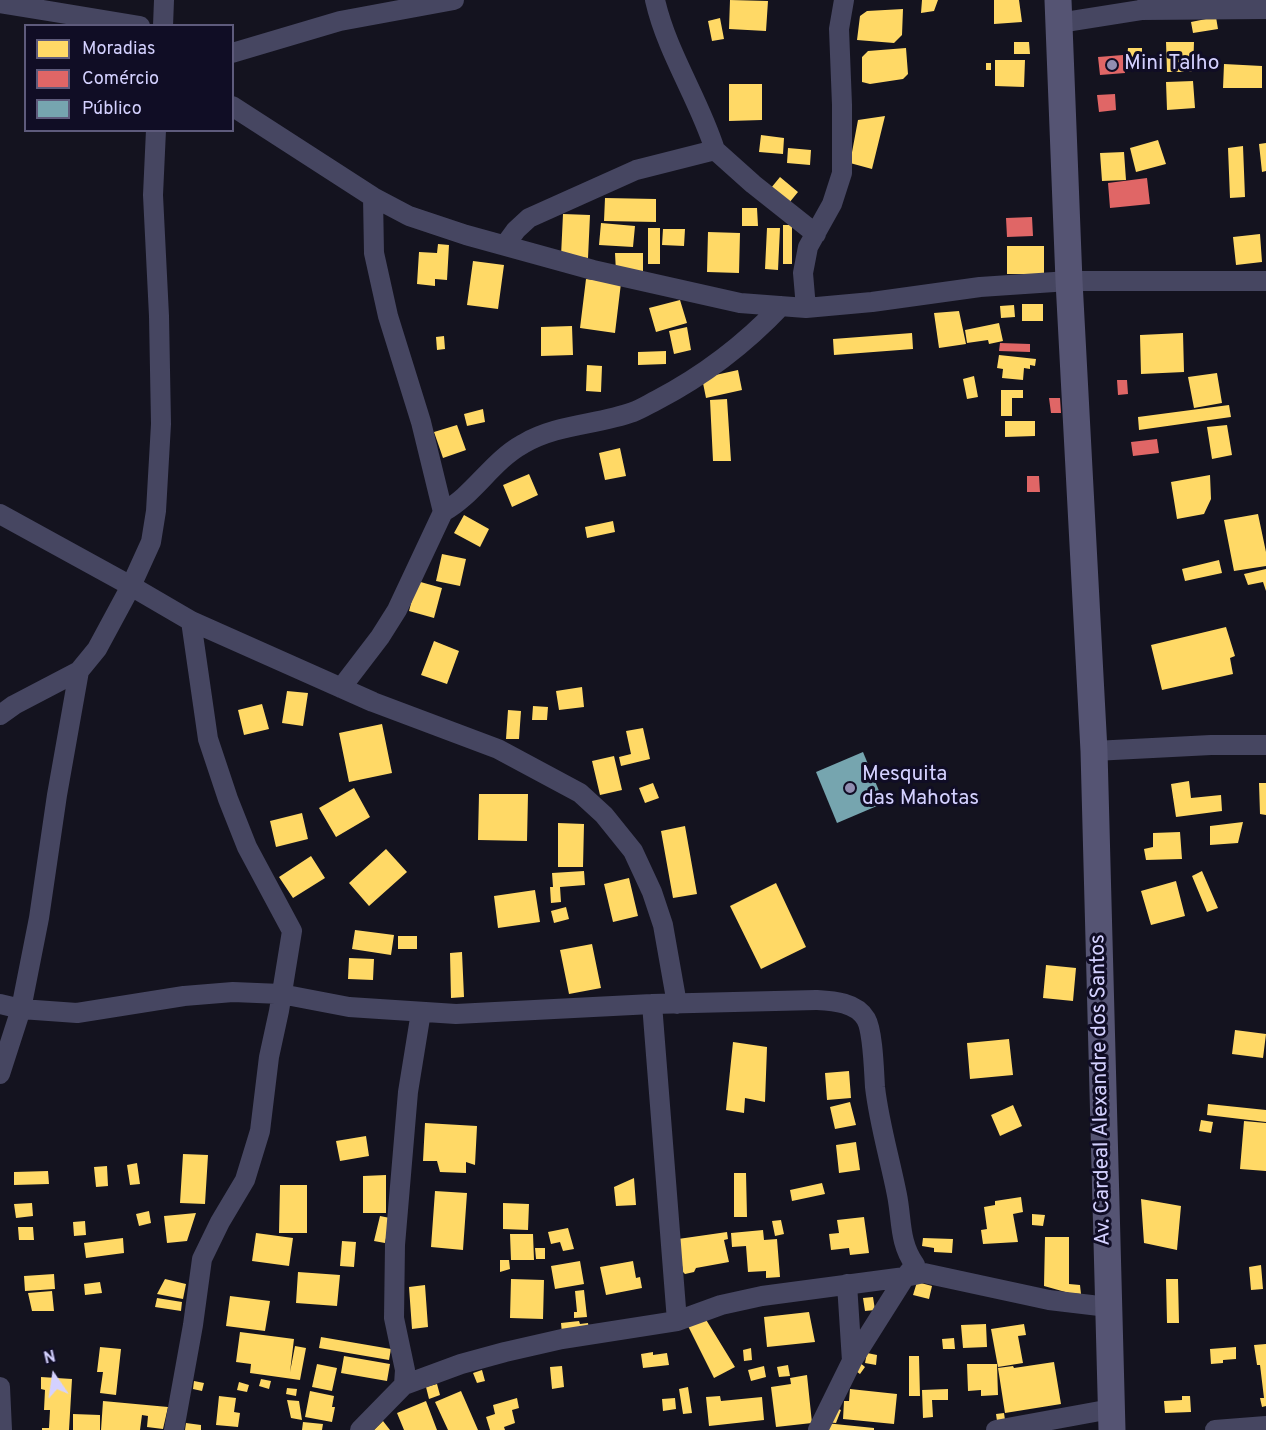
<!DOCTYPE html>
<meta charset="utf-8">
<style>
body{margin:0}
#map{position:relative;width:1266px;height:1430px;overflow:hidden;background:#14131f;font-family:Overpass,sans-serif}
canvas{display:block}
.legend{position:absolute;left:24px;top:24px;width:210px;height:108px;box-sizing:border-box;background:#100d25;border:2px solid #5e5b7c;margin:0;padding:8px 10px;list-style:none;font-size:18px;color:#d4d1ff}
.legend li{display:flex;align-items:center;gap:12px;height:30px}
.legend b{width:30px;border:2px solid #5e5b7c}
.north{position:absolute;left:24px;top:1346px;width:60px;height:60px;-webkit-text-stroke:4px #100d25;paint-order:stroke;rotate:347deg;font-size:16px;font-weight:700;line-height:24px;text-align:center;color:#d4d1ff}
.north::after{content:'';display:block;margin:auto;width:21px;height:27px;background:#d4d1ff;clip-path:polygon(50% 0,100% 100%,50% 72%,0 100%)}
</style>
<div id="map">
<canvas width="1266" height="1430"></canvas>
<ul class="legend">
<li><b style="height:16px;background:#ffd966"></b>Moradias</li>
<li><b style="height:16px;background:#e06666"></b>Comércio</li>
<li><b style="height:16px;background:#76a5af"></b>Público</li>
</ul>
<div class="north">N</div>
</div>
<script>
const ctx = document.querySelector('canvas').getContext('2d');
ctx.lineJoin = 'round';
function fill(path, color) {
  ctx.fillStyle = color;
  ctx.fill(path, 'evenodd');
}
function strokePath(path, color, width, dash) {
  ctx.strokeStyle = color;
  ctx.lineWidth = width;
  ctx.lineCap = dash ? 'butt' : 'round';
  ctx.setLineDash(dash || []);
  ctx.stroke(path);
}
function drawText(font, color, halo, rows, align = 'center') {
  ctx.font = font + ' Overpass,sans-serif';
  ctx.lineWidth = 6;
  ctx.setLineDash([]);
  ctx.textBaseline = 'middle';
  ctx.strokeStyle = halo;
  ctx.fillStyle = color;
  for (const [text, x, y, turn = 0] of rows) {
    ctx.save();
    ctx.translate(x, y);
    ctx.rotate((+turn || 0) * Math.PI / 180);
    ctx.textAlign = isNaN(turn) ? turn : align;
    if (halo) ctx.strokeText(text, 0, 0);
    ctx.fillText(text, 0, 0);
    ctx.restore();
  }
}
const homes = new Path2D(`
 M730 0 768 1 766 31 729 29Z
 M922 0H938L934 11 921 13Z
 M994 0H1019L1022 22 994 24Z
 M903 9 902 35 894 43 857 40 860 16 867 11Z
 M1216 17 1218 29 1193 33 1191 22Z
 M720 18 724 39 712 41 708 21Z
 M1014 42H1029L1030 54H1014Z
 M1166 42H1194L1193 72H1167Z
 M906 48 908 74 903 79 870 84 862 82V57L868 51Z
 M1128 48H1142V58H1127Z
 M995 60H1025L1024 87 995 86Z
 M986 63H991V70H986Z
 M1224 64 1262 66V88H1223Z
 M1193 81 1195 108 1167 110 1166 82Z
 M729 84H762V120L729 121Z
 M885 116 872 169 850 163 858 120Z
 M761 135 784 138 783 154 759 152Z
 M1158 140 1166 164 1136 172 1130 148Z
 M1266 143V171L1262 172 1259 144Z
 M1243 146 1245 197 1230 198 1228 148Z
 M788 148 811 150 810 165 787 163Z
 M1124 152 1126 180 1102 181 1100 153Z
 M780 177 798 192 789 203 771 188Z
 M605 198 656 199V222L604 221Z
 M742 208H757L758 226H742Z
 M563 214 590 215 588 258 561 256Z
 M601 223 635 226 633 247 599 245Z
 M783 225H792V264H783Z
 M648 228H660V264H648Z
 M767 228H780L778 270 765 269Z
 M663 229H685L684 246 662 245Z
 M708 232 740 233 739 273 707 272Z
 M1260 234 1262 262 1236 265 1233 237Z
 M438 244 449 245 447 280 435 279V286L417 284 419 252 437 253Z
 M1007 246H1044V274H1007Z
 M615 253H643V271L616 272Z
 M473 261 504 265 498 309 467 305Z
 M586 279 621 283 615 333 580 328Z
 M680 300 687 323 656 332 649 308Z
 M1022 304H1043V321H1022Z
 M1014 305 1015 317 1001 318 1000 306Z
 M959 311 966 344 939 348 934 313Z
 M999 323 1003 341 989 344 988 340 967 343 965 330Z
 M572 326 573 355 541 356V327Z
 M687 327 691 350 674 354 669 331Z
 M912 333 913 349 834 355 833 339Z
 M1183 333 1184 372 1141 374 1140 335Z
 M444 336 445 349 437 350 436 337Z
 M666 351V364L638 365V352Z
 M999 355 1036 359 1035 366 1030 365V369L1024 368 1023 380 1002 378 1003 369 997 368Z
 M587 365 602 366 601 392 586 391Z
 M738 370 742 390 706 398 702 378Z
 M1217 373 1222 403 1194 408 1188 377Z
 M974 376 978 397 967 399 963 379Z
 M1001 390H1023V398H1012V416H1001Z
 M727 399 731 461H713L710 400Z
 M1229 405 1231 417 1139 430 1138 417Z
 M483 409 485 422 467 426 464 414Z
 M1005 421H1035V436L1005 437Z
 M457 425 466 450 443 458 434 432Z
 M1227 425 1232 455 1212 459 1207 427Z
 M620 448 626 476 605 480 599 453Z
 M529 474 538 495 512 507 503 485Z
 M1210 475 1211 499 1204 514 1177 519 1171 482Z
 M1258 514 1266 552V566L1234 571 1224 520Z
 M464 515 489 529 480 547 454 533Z
 M613 521 615 532 587 538 585 527Z
 M442 554 466 559 460 586 436 581Z
 M1219 560 1222 573 1185 581 1182 569Z
 M1266 569V591L1263 582 1248 585 1244 574Z
 M417 581 442 588 434 618 409 611Z
 M1226 627 1235 656 1230 658 1233 674 1162 690 1151 645Z
 M434 641 459 651 447 684 421 675Z
 M582 687 584 707 559 710 556 691Z
 M287 691 308 693 303 726 282 723Z
 M262 704 269 729 244 735 238 710Z
 M533 706 548 707 547 720H532Z
 M508 710 521 711 519 739H506Z
 M382 724 392 773 349 782 339 733Z
 M643 728 650 759 621 766 619 757 631 754 626 731Z
 M614 756 622 790 600 795 592 761Z
 M1189 781 1191 798 1221 795 1222 811 1176 817 1171 784Z
 M653 783 659 798 645 803 639 788Z
 M1259 783H1266V815L1260 814Z
 M354 788 370 817 336 837 319 808Z
 M479 794H528L527 841 478 840Z
 M302 813 308 839 276 847 270 821Z
 M1243 822 1238 843 1210 845V826Z
 M558 823 584 824 583 867H558Z
 M685 826 697 894 673 898 661 831Z
 M1180 832 1182 859 1146 860 1144 849 1153 847V833Z
 M386 849 407 872 369 906 349 883Z
 M311 856 325 878 293 898 279 877Z
 M584 871 585 885 560 887 561 902 551 903 550 887H553L552 873Z
 M1202 871 1218 908 1207 912 1192 876Z
 M629 878 638 916 613 922 604 884Z
 M1176 881 1185 916 1151 925 1141 891Z
 M776 883 806 947 761 969 730 906Z
 M535 890 540 922 498 928 494 896Z
 M566 907 569 919 554 923 551 911Z
 M355 930 394 935 391 955 352 949Z
 M398 936H417V949H398Z
 M592 944 601 988 569 994 560 950Z
 M462 952 464 997 451 998 450 953Z
 M349 958 374 959 373 980 348 979Z
 M1046 965 1076 968 1073 1001 1043 998Z
 M1235 1030 1266 1034 1263 1058 1232 1054Z
 M1009 1039 1013 1075 970 1079 967 1043Z
 M733 1042 767 1047 765 1102 745 1098 744 1113 726 1110Z
 M849 1071 851 1098 827 1100 825 1073Z
 M850 1102 856 1125 835 1129 830 1107Z
 M1208 1104 1266 1110V1122L1207 1115Z
 M1013 1105 1022 1126 1000 1136 991 1115Z
 M1201 1120 1213 1122 1211 1133 1199 1131Z
 M1244 1121 1266 1123V1171L1240 1169Z
 M425 1123 477 1126 475 1165 466 1162V1173L440 1172 437 1161H423Z
 M366 1136 369 1156 340 1161 336 1141Z
 M856 1142 860 1170 839 1173 836 1145Z
 M183 1154 208 1155 205 1204 180 1203Z
 M137 1163 140 1184 130 1185 127 1165Z
 M107 1166 108 1186 96 1187 94 1167Z
 M48 1171 49 1184 14 1185V1172Z
 M734 1173H746L747 1217H734Z
 M386 1175V1213H363V1176Z
 M634 1178 636 1205 616 1206 614 1187Z
 M822 1183 825 1194 792 1201 790 1190Z
 M280 1185H307V1233H279Z
 M435 1191 467 1193 463 1250 431 1247Z
 M1021 1197 1023 1212 1013 1214 1018 1242 983 1244 981 1230 987 1229 984 1207 995 1205V1201Z
 M1141 1199 1181 1206 1177 1250 1144 1243Z
 M32 1203 33 1216 16 1218 14 1204Z
 M503 1203 529 1204 528 1230 503 1229Z
 M149 1211 151 1223 139 1226 136 1214Z
 M196 1213 187 1241 167 1243 164 1216Z
 M1032 1214 1045 1215 1043 1226 1032 1225Z
 M380 1216 390 1218 385 1243 374 1241Z
 M864 1217 869 1253 850 1255 849 1248 831 1250 829 1234 839 1233 837 1220Z
 M781 1220 784 1234 775 1236 772 1221Z
 M85 1221 86 1235 74 1236 73 1222Z
 M18 1227H33L34 1240H19Z
 M568 1228 574 1249 563 1251 560 1242 551 1244 548 1232Z
 M763 1230 764 1240 777 1239 780 1277 766 1278V1271L748 1272 746 1246 732 1247 731 1233Z
 M727 1232 728 1239 724 1240 729 1262 696 1268 694 1272 685 1274 683 1272 678 1239Z
 M256 1233 293 1238 289 1266 252 1261Z
 M510 1234H533L534 1260H511Z
 M1045 1237H1069V1284L1080 1285 1081 1294 1069 1293 1044 1286Z
 M123 1238 124 1253 86 1258 84 1243Z
 M923 1238 953 1239 952 1253 934 1252V1248L922 1246Z
 M342 1241 356 1242 354 1267 340 1266Z
 M535 1248H545V1259H536Z
 M500 1260H509L510 1269 500 1272Z
 M580 1261 584 1284 555 1289 551 1266Z
 M633 1261 636 1278 640 1277 642 1288 606 1295 600 1267Z
 M1261 1265 1263 1289 1251 1290 1249 1267Z
 M298 1272 340 1275 337 1306 296 1303Z
 M54 1274 55 1289 25 1291 24 1276Z
 M165 1279 186 1284 183 1299 157 1294Z
 M511 1279 544 1280 543 1319 510 1318Z
 M1166 1279H1178L1179 1323H1167Z
 M100 1282 102 1293 85 1295 84 1284Z
 M917 1282 932 1286 929 1299 913 1295Z
 M425 1285 428 1327 412 1329 409 1287Z
 M584 1290 587 1317 574 1318V1312H577L575 1291Z
 M52 1291 54 1311H32L28 1293Z
 M230 1296 270 1301 265 1331 226 1326Z
 M873 1297 875 1310 865 1311 863 1298Z
 M157 1298 182 1302 181 1311 155 1307Z
 M809 1312 815 1342 767 1347 764 1317Z
 M705 1318 735 1367 714 1378 687 1324Z
 M579 1321 580 1324 588 1323 589 1330 562 1334 561 1323Z
 M986 1324 987 1347 963 1348 961 1325Z
 M1024 1324 1026 1335 1018 1336 1023 1363 998 1367 991 1329Z
 M240 1332 294 1339 290 1372 295 1346 306 1348 300 1380 250 1373 251 1364 236 1362Z
 M321 1337 391 1349 389 1360 319 1348Z
 M954 1338 955 1349H943L942 1339Z
 M1266 1344V1406L1262 1407 1260 1398H1264L1260 1365H1257L1254 1345Z
 M100 1347 121 1349 116 1395 100 1393 103 1372H97Z
 M1236 1347V1359L1223 1360V1363L1211 1364 1210 1349Z
 M751 1348 752 1360 744 1361 743 1350Z
 M653 1352V1355L667 1353 669 1365 643 1368 641 1354Z
 M867 1353 877 1355 876 1365 865 1363Z
 M344 1356 390 1364 387 1381 341 1373Z
 M909 1356H919L920 1396H909Z
 M859 1362 865 1367 860 1374 853 1369Z
 M1054 1362 1061 1404 1005 1413 998 1368 1013 1366 1014 1368Z
 M317 1364 337 1368 332 1391 312 1387Z
 M967 1364H997L998 1395 981 1396V1390L968 1391Z
 M788 1365 790 1376 779 1377 777 1367Z
 M562 1366 564 1387 552 1389 550 1367Z
 M764 1366 766 1377 751 1381 748 1370Z
 M482 1370 485 1381 477 1383 473 1373Z
 M807 1375 812 1423 776 1427 771 1387 791 1384 790 1378Z
 M41 1377 72 1379 69 1430H42V1428H49L50 1410H44L45 1390 41 1389Z
 M261 1379 271 1381 269 1389 259 1386Z
 M194 1381 204 1383 202 1391 193 1389Z
 M239 1382 249 1385 247 1392 237 1390Z
 M437 1384 440 1395 429 1399 426 1387Z
 M688 1387 692 1413 683 1414 679 1389Z
 M287 1388 297 1389 296 1396 286 1394Z
 M850 1389 897 1394 894 1424 843 1419 844 1401H849Z
 M948 1389V1400H932L933 1417 923 1418 922 1390Z
 M310 1391 334 1396 332 1407H335L332 1422 305 1417Z
 M461 1391 478 1430H448L435 1402Z
 M219 1396 236 1398 234 1412 240 1413 238 1427 216 1425Z
 M720 1396 721 1401 762 1397 764 1420 709 1426 706 1397Z
 M1182 1396H1190L1191 1412 1165 1413 1164 1401 1182 1400Z
 M517 1398 519 1408 512 1410 515 1423 504 1427 505 1430H490L486 1417 495 1414 493 1405Z
 M675 1398 676 1409 663 1411 662 1399Z
 M287 1400 299 1401 302 1420 291 1418Z
 M103 1401 168 1407 163 1429 147 1427 148 1416 142 1415 140 1430H101Z
 M426 1401 437 1430H404L397 1413Z
 M831 1406 841 1410 836 1423 825 1422Z
 M1004 1413 1005 1420 997 1421 996 1414Z
 M73 1414 100 1415V1430H73Z
 M383 1421 390 1430H374Z
 M303 1422 323 1424 322 1430H302Z
 M186 1423 201 1425V1430H185Z
 M825 1423 874 1428V1430H824Z`);
const shops = new Path2D(`
 M1123 55 1125 73 1100 75 1098 57Z
 M1115 94 1116 110 1099 112 1097 95Z
 M1147 178 1150 204 1110 208 1108 183Z
 M1032 217 1033 236 1007 237 1006 218Z
 M1000 343 1030 344V352L999 351Z
 M1117 380H1127L1128 394 1118 395Z
 M1049 398H1060L1061 413H1051Z
 M1157 439 1159 453 1133 456 1131 442Z
 M1027 476H1039L1040 492H1027Z`);
const public = new Path2D(`
 M863 752 884 803 837 823 816 772Z`);
const street = new Path2D(`
 M0 3 140 26
 M1141 10 1266 9
 M1059 23 1141 10 1149 4
 M163 26 164 0
 M232 53 340 21 454 0
 M232 106 373 197 409 216 466 235 593 270 740 303 806 308 872 302 980 287 1069 281H1266
 M715 150 753 184 816 234
 M505 245 516 230 529 218 636 170 715 150C699 99 667 53 655 0
 M806 308 803 273 808 247 832 204 842 173V105L839 29 844 0
 M443 512C474 495 492 461 523 444 557 424 597 425 633 412 641 409 649 404 657 400 703 376 745 344 781 306
 M0 514 131 586 191 621 373 702 498 749 580 793 604 815 633 851 652 892 663 925 677 1004
 M341 688 380 637 397 610 443 512 421 422 388 316 374 253 373 197
 M0 715 14 705 79 671 97 649 131 586 151 542 156 511 161 424 159 316 153 195 156 130
 M1094 751 1211 745H1266
 M0 1004 21 1009 77 1013 184 996 233 992 281 994 349 1007 456 1014 652 1004 816 1000C833 1001 856 1002 866 1019 873 1031 874 1072 875 1087 879 1123 890 1159 897 1195 902 1220 899 1243 915 1265L905 1277 924 1273 1049 1300 1108 1307
 M652 1004 677 1321
 M0 1074 21 1009 39 918 57 795 79 671
 M847 1284 852 1361
 M404 1385 405 1370 394 1318 395 1245 408 1092 421 1012
 M0 1387 2 1430
 M174 1430 193 1325 202 1259 220 1222 245 1180 260 1131 269 1057 279 1011 292 931 247 847 228 799 208 739 191 621
 M360 1430 404 1385 461 1364 505 1352 562 1339 677 1321 721 1305 762 1296 905 1277
 M818 1430 852 1361 905 1277
 M996 1430 1111 1409
 M1215 1430 1266 1426`);
const secondary = new Path2D(`
 M1058 0 1069 281 1094 751 1112 1430`);
const markers = [
 [1112,65,6,"#918eb1"],
 [850,788,6,"#918eb1"]
];
const poiNames = [
 ["Mini Talho",1124,65],
 ["Mesquita",862,776],
 ["das Mahotas",862,800]
];
const streetNames = [
 ["Av. Cardeal Alexandre dos Santos",1102,1090,-91]
];
fill(homes, '#ffd966');
fill(shops, '#e06666');
fill(public, '#76a5af');
strokePath(street, '#464661', 20);
strokePath(secondary, '#555473', 27);
for (const [x, y, r, color] of markers) {
  const dot = new Path2D();
  dot.arc(x, y, r, 0, 2 * Math.PI);
  ctx.fillStyle = color;
  ctx.fill(dot);
  strokePath(dot, '#100d25', 2);
}
drawText('21px', '#d4d1ff', '#100d25', poiNames, 'left');
drawText('21px', '#d4d1ff', '#100d25', streetNames);
</script>
